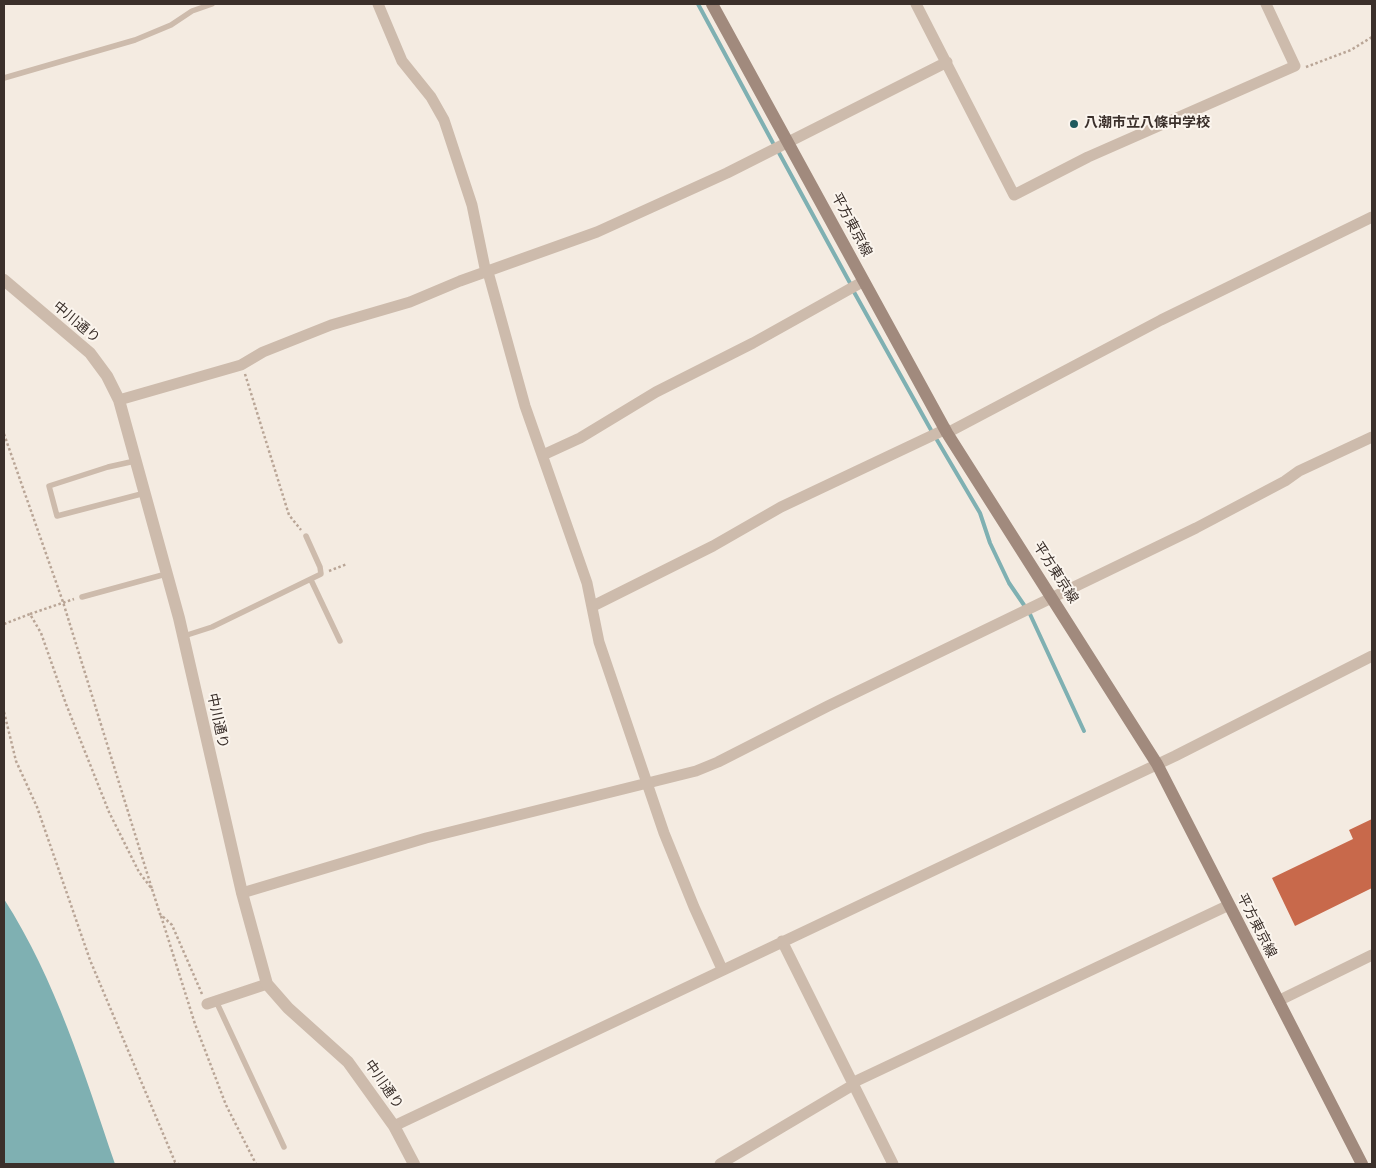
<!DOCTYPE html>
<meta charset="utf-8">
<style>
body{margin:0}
#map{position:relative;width:1376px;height:1168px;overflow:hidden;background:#f4ebe1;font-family:"Titillium Web",sans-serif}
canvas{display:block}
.frame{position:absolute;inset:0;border:5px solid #3b302b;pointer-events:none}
</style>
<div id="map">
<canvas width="1376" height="1168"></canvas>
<div class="frame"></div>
</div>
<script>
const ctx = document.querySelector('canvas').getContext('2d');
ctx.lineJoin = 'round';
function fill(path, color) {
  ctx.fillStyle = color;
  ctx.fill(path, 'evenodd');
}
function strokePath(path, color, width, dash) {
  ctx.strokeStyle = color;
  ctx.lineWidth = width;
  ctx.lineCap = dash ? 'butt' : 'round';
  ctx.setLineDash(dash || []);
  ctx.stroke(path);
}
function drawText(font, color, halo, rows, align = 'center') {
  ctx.font = font + ' "Titillium Web","Noto Sans JP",sans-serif';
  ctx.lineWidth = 4;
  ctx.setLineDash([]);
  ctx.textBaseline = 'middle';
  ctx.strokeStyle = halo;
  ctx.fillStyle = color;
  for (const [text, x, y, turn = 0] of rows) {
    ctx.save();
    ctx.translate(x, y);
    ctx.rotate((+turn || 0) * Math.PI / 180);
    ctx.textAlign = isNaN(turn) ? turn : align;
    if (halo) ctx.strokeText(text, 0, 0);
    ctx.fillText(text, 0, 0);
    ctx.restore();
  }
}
const water = new Path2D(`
 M4 899C56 980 84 1073 115 1164H4Z`);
const stream = new Path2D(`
 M698 4 773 143
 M778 151 850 283
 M854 292 931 430
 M937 440 980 513 990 543 1009 583 1024 605
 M1029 612 1084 731`);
const building = new Path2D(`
 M1372 819V888L1295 926 1272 878 1353 839 1349 830Z`);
const path = new Path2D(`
 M1306 67 1351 50 1372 37
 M245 374 289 515 301 530
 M4 434 63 602 152 889
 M329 571 347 564
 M30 614 74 599
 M4 624 30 614 41 633 66 704 109 812 139 872 152 889 160 914 172 925 202 994
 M4 712 16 761 37 807 90 960 175 1162 178 1164
 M161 916 195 1024 226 1105 256 1164`);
const service = new Path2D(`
 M4 78 135 40 171 25 192 11 212 4
 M135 461 108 467 49 486 57 516 145 493
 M311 580 340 641
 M82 597 166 574
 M184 636 212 627 321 574 320 567 306 536
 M216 1001 284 1147`);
const minor = new Path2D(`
 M378 4 402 61 431 97 444 120 472 205 486 273
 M916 4 1014 195 1088 157 1295 66 1266 4
 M488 272 525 406 587 583 599 642 664 833 694 907 722 969
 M119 400 241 365 263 352 331 325 410 302 460 281 597 232 727 173 947 62
 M947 433 1161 320 1372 217
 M543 455 580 438 656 392 753 343 864 281
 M593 606 713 546 781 507 946 429
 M242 893 426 838 696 771 718 762 828 706 1196 528 1285 481 1299 471 1372 437
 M782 941 893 1164
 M1278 1001 1372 955
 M207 1004 267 984
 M852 1083 1229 905
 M394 1126 1175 756 1372 656
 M720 1164 853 1085`);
const tertiary = new Path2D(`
 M4 280 90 353 107 376 119 400 179 618 242 893 267 984 288 1008 348 1062 394 1126 414 1164`);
const secondary = new Path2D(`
 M712 4 947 433 1157 764 1362 1164`);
const markers = [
 [1074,124,5,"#1f5a5e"]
];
const poiNames = [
 ["八潮市立八條中学校",1084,124]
];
const streetNames = [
 ["平方東京線",851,225,62],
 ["中川通り",76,323,40],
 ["平方東京線",1055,573,57],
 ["中川通り",217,721,78],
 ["平方東京線",1256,926,63],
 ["中川通り",383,1085,55]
];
fill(water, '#7fb0b2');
strokePath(stream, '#7fb0b2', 4);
fill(building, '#c8694b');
strokePath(path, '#b9a596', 2.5, [2.5, 2.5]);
strokePath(service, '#cdbbac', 5.5);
strokePath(minor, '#cdbbac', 11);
strokePath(tertiary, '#cdbbac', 12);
strokePath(secondary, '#a18a7d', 12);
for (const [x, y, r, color] of markers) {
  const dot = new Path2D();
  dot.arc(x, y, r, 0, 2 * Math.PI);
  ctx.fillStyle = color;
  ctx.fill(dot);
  strokePath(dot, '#fbf5ee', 2);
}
drawText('bold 14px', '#3b302b', '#fbf5ee', poiNames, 'left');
drawText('14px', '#3b302b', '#fbf5ee', streetNames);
</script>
